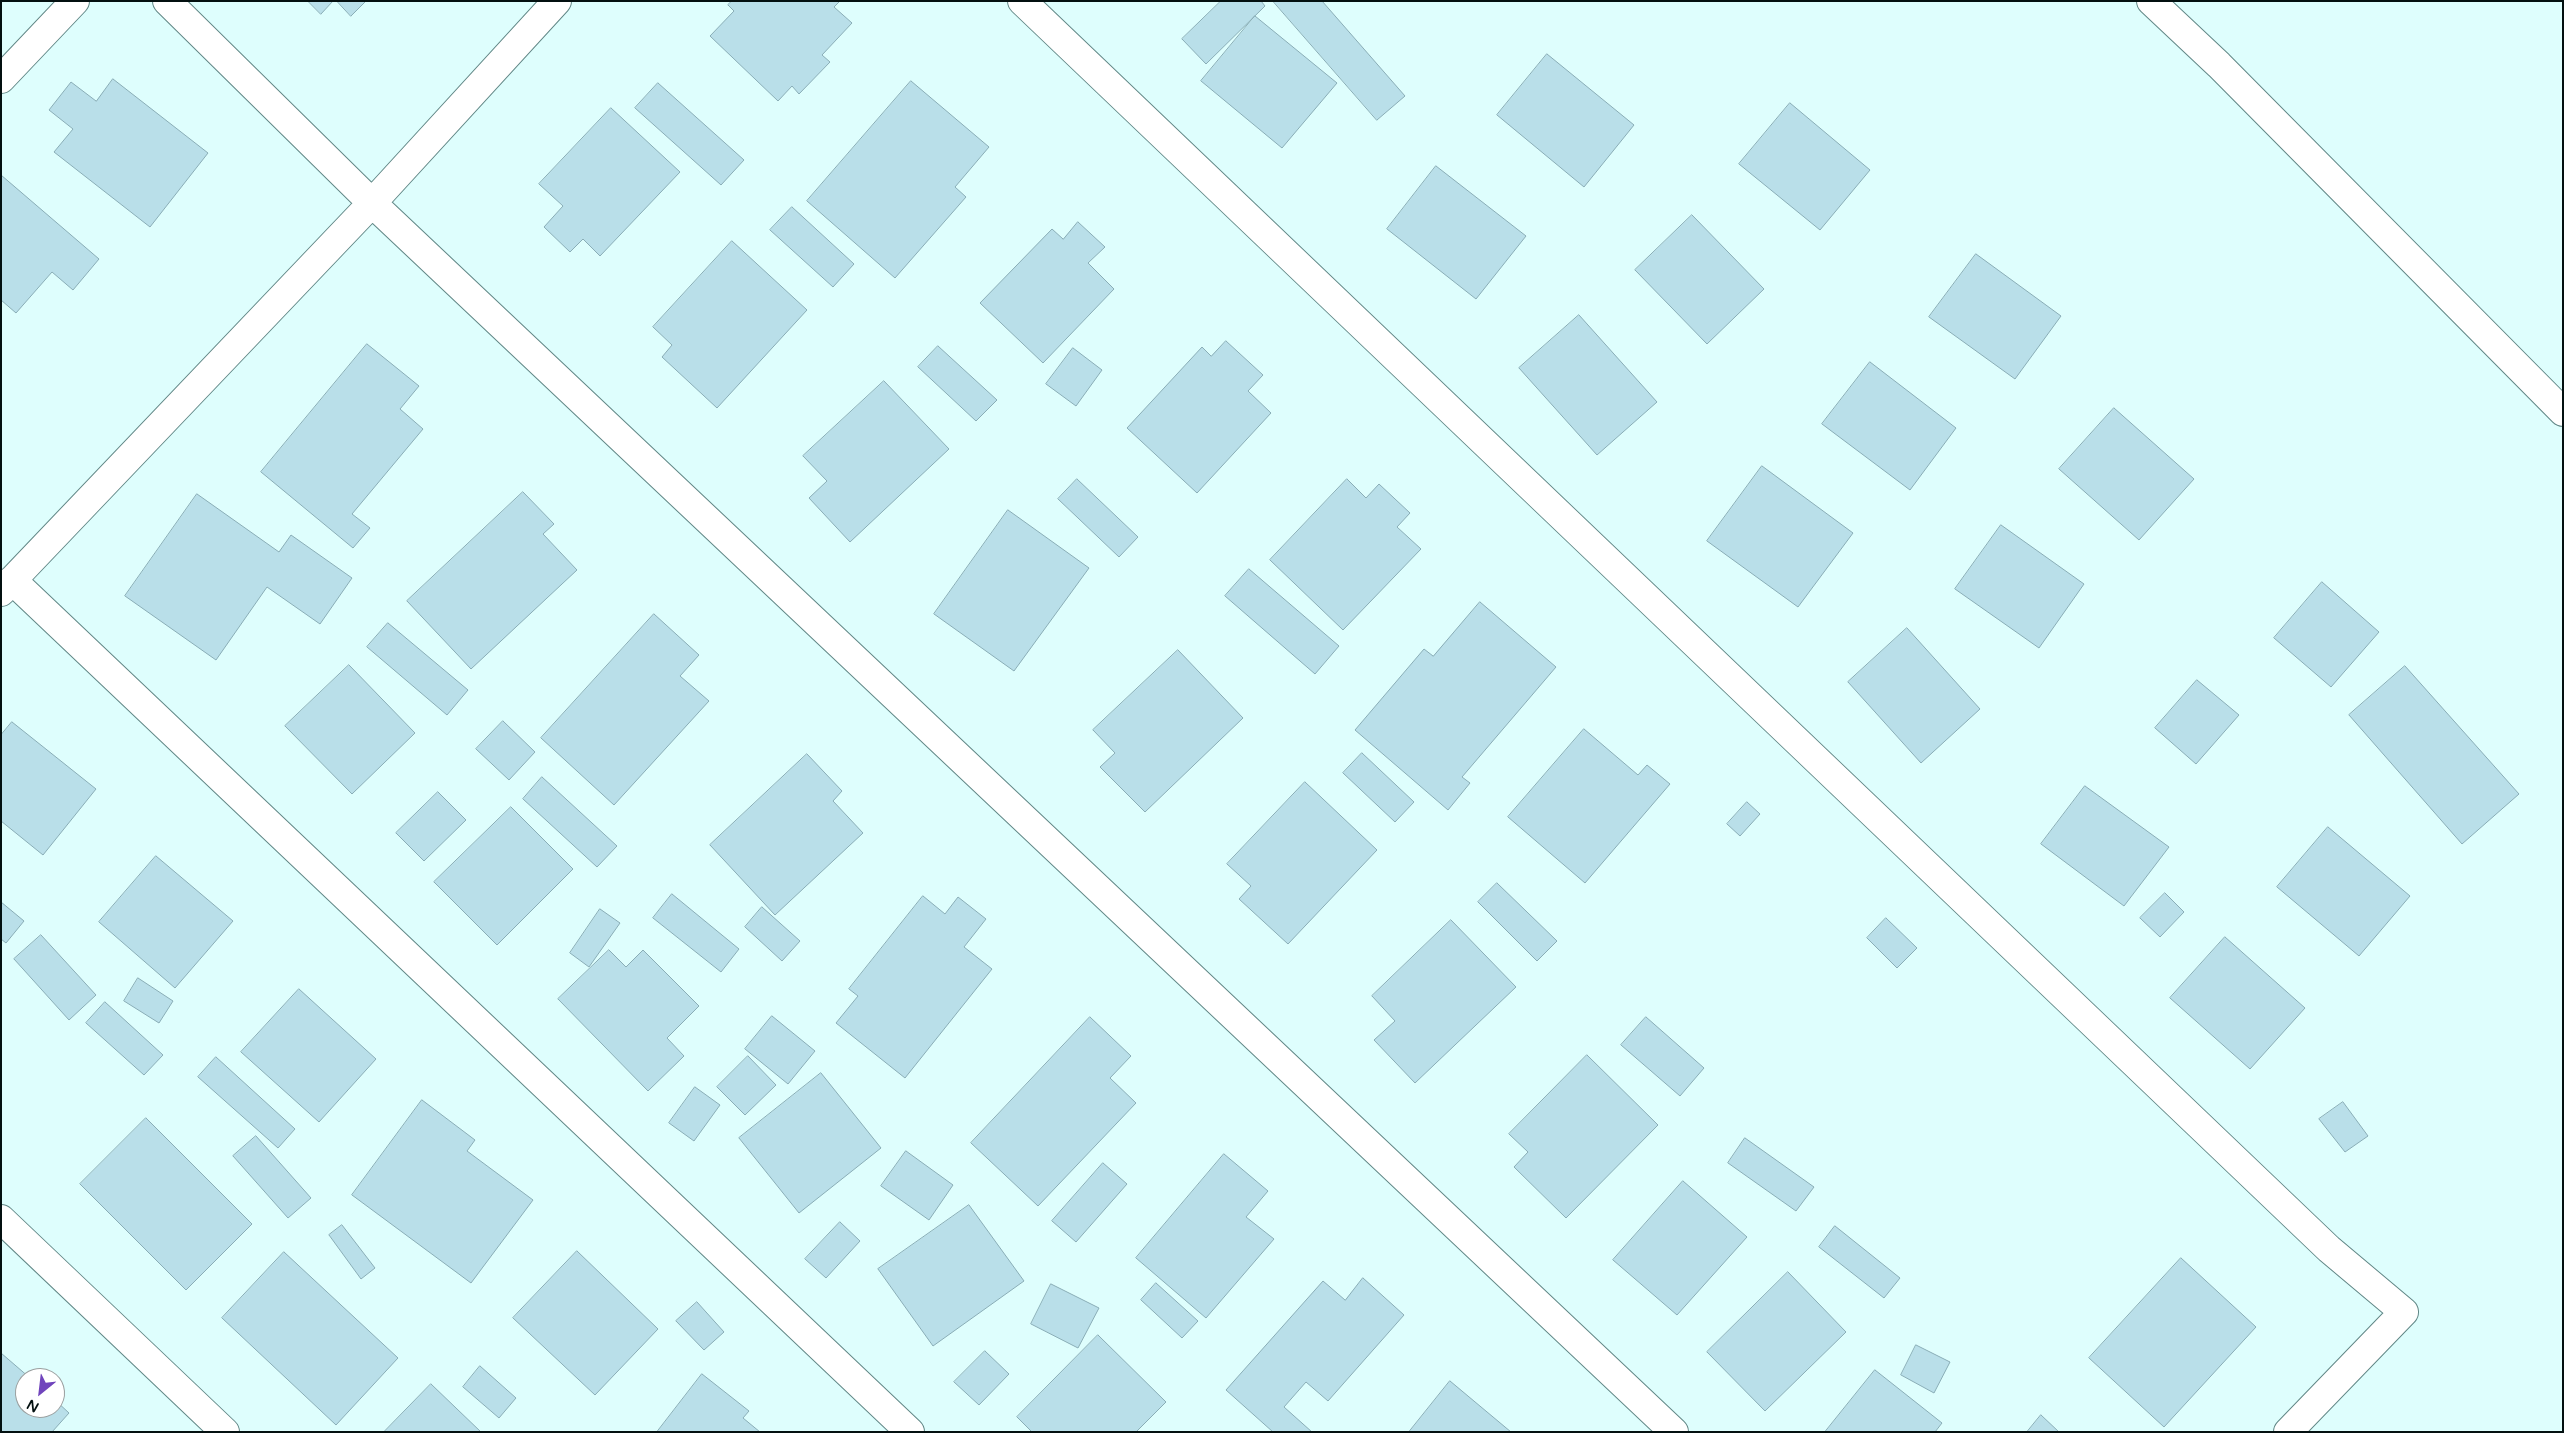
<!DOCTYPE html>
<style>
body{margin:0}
#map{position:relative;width:2564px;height:1433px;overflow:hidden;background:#defefd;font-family:"Varela Round",sans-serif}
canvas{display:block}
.frame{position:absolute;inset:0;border:2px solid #031010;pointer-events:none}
.north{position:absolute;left:15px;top:1368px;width:50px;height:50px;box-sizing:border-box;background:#fff;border:1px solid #9a9f9f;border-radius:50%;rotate:209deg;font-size:14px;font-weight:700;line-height:20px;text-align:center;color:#031010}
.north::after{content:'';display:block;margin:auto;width:18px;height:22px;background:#7044bc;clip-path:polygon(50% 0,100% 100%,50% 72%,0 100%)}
</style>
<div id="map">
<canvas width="2564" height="1433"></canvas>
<div class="frame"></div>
<div class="north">N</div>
</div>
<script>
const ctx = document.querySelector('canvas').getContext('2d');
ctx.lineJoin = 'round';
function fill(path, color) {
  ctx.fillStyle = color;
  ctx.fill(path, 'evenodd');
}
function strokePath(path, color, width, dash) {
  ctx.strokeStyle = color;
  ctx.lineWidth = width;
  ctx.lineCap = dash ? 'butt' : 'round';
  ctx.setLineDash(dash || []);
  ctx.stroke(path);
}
const building = new Path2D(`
 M308 1H333L321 14Z
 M337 1H366L351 16Z
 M732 1H840L834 7 852 23 822 55 830 62 799 94 792 86 778 101 710 36 734 11 728 5Z
 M1221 1H1261L1265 6 1206 64 1182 39Z
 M1273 1H1322L1405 96 1377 120Z
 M1255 16 1337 83 1282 148 1201 81Z
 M1547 54 1634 125 1584 187 1497 115Z
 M113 79 208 153 150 227 54 152 73 129 49 110 71 82 96 101Z
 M911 81 989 147 955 187 966 197 895 278 807 201Z
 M658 83 744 160 721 185 635 108Z
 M1790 103 1870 170 1820 230 1739 164Z
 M611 108 680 172 600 256 583 239 570 252 544 227 563 206 539 184Z
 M1436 166 1526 236 1476 299 1387 229Z
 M1 175 99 259 73 290 52 272 16 313 1 300Z
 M792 207 854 264 833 287 770 230Z
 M1692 215 1764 289 1707 344 1635 270Z
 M1078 222 1105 247 1088 263 1114 289 1043 363 980 303 1052 229 1063 239Z
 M732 241 807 310 717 408 662 357 672 345 653 327Z
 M1976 254 2061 316 2015 379 1929 317Z
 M1579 315 1657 402 1597 455 1519 368Z
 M1226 341 1263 375 1248 391 1271 413 1197 493 1127 428 1202 347 1211 356Z
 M367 344 419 386 400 409 423 429 352 514 370 528 353 548 261 472Z
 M938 346 997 400 976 421 918 367Z
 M1073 348 1102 370 1076 406 1046 384Z
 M1870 362 1956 428 1910 490 1822 424Z
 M884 381 949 449 850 542 809 498 827 481 803 456Z
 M2114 408 2194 479 2139 540 2059 469Z
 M1762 466 1853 533 1798 607 1707 541Z
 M1077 479 1138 537 1119 557 1058 499Z
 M1347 479 1366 498 1379 484 1410 513 1397 527 1421 549 1343 630 1270 560Z
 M523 492 554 524 543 534 577 570 471 669 407 601Z
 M197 494 279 552 291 535 352 578 320 624 267 587 216 660 125 596Z
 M1008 510 1089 568 1014 671 934 614Z
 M2001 525 2084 584 2039 648 1955 589Z
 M1249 569 1339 646 1315 674 1225 596Z
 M2322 582 2379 632 2331 687 2274 638Z
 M1480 602 1556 667 1462 777 1470 783 1448 810 1355 730 1424 649 1433 656Z
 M654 614 699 655 680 676 709 701 614 805 541 738Z
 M388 623 468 690 447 715 367 647Z
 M1907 628 1980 709 1921 763 1848 682Z
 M1178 650 1243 718 1145 812 1100 767 1115 753 1093 730Z
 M349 665 415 733 352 794 285 726Z
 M2405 666 2519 794 2462 844 2349 715Z
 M2197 680 2239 715 2196 764 2155 728Z
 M503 721 535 752 509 780 476 749Z
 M12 722 96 789 43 855 1 821V735Z
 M1584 729 1638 775 1647 765 1670 784 1585 883 1508 817Z
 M1362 753 1414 802 1395 822 1343 773Z
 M807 754 842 791 833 801 863 833 775 915 710 845Z
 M542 777 617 846 597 867 523 799Z
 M1305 782 1377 850 1288 944 1239 899 1251 886 1227 864Z
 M2085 786 2169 847 2124 906 2041 844Z
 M438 792 466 820 424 861 396 833Z
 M1747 802 1760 814 1740 836 1727 824Z
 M511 807 573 869 497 945 434 882Z
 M2328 827 2410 896 2359 956 2277 887Z
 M156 856 233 921 175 988 99 922Z
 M1497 883 1557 941 1537 961 1478 902Z
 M2165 893 2184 912 2160 937 2140 918Z
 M672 894 739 949 721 972 653 918Z
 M923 896 945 914 958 897 986 919 964 947 992 969 905 1078 836 1023 858 996 849 989Z
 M1 902 24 921 6 943 1 939Z
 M762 907 800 941 782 961 745 927Z
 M600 909 620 923 589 967 570 953Z
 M1886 918 1917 948 1897 968 1867 938Z
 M1451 920 1516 987 1415 1083 1374 1040 1395 1021 1372 996Z
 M41 935 96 995 69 1020 14 959Z
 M2225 937 2305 1008 2250 1069 2170 998Z
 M609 950 626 967 643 950 699 1006 667 1038 684 1056 648 1091 558 999Z
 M138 978 173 1001 159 1023 124 1001Z
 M299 989 376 1059 319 1122 241 1052Z
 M105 1002 163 1055 144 1075 86 1023Z
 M772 1016 815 1051 788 1084 745 1049Z
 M1090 1017 1131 1056 1110 1078 1136 1103 1038 1206 971 1143Z
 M1646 1017 1704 1068 1680 1096 1621 1045Z
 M1587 1055 1658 1125 1566 1218 1514 1167 1528 1152 1509 1134Z
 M748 1056 776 1085 745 1115 717 1087Z
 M216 1057 295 1129 278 1148 198 1077Z
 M821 1073 881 1148 799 1213 739 1138Z
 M695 1087 720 1105 694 1141 669 1123Z
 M422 1100 475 1140 467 1151 533 1200 471 1283 352 1195Z
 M2343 1102 2368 1136 2345 1152 2319 1119Z
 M146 1118 252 1224 186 1290 80 1184Z
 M256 1136 311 1198 288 1218 233 1156Z
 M1745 1138 1814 1187 1796 1211 1728 1163Z
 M906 1151 953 1185 929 1220 881 1186Z
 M1224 1154 1268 1191 1246 1217 1274 1239 1206 1318 1136 1258Z
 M1103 1163 1127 1184 1076 1242 1052 1221Z
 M1683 1181 1747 1237 1677 1315 1613 1260Z
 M969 1205 1024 1281 933 1346 878 1269Z
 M840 1222 860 1241 826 1278 805 1259Z
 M342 1225 375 1268 361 1279 329 1235Z
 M1835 1226 1900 1278 1884 1298 1819 1247Z
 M577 1251 658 1329 595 1395 513 1318Z
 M284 1252 398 1358 336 1425 222 1318Z
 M2181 1258 2256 1327 2164 1427 2089 1358Z
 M1788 1272 1846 1332 1765 1411 1707 1352Z
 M1363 1278 1404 1315 1328 1401 1306 1382 1284 1407 1312 1432H1273L1226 1390 1323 1281 1345 1300Z
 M1156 1283 1198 1321 1182 1338 1141 1300Z
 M1051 1284 1099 1308 1078 1348 1031 1324Z
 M697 1302 724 1332 704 1350 676 1321Z
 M1098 1335 1166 1402 1136 1432H1032L1017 1417Z
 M1916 1345 1950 1362 1934 1393 1901 1375Z
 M985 1351 1009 1374 979 1405 954 1382Z
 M1 1353 30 1378H25V1408H55V1400L69 1413 52 1432H1Z
 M480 1366 516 1398 499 1418 463 1387Z
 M1875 1370 1942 1423 1935 1432H1825Z
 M702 1374 749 1411 743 1418 760 1432H657Z
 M1450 1381 1511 1432H1409Z
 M431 1384 481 1432H384Z
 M2041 1415 2059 1432H2027Z`);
const minor = new Path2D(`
 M167 1 372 203 1674 1432
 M1022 1 2329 1249 2404 1312 2288 1432
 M1 79 75 1
 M12 580 910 1432
 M1 592 372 203 557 1
 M1 1219 225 1432`);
const secondary = new Path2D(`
 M2151 1 2219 65 2563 412`);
fill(building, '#b9dfe9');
strokePath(building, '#89adb6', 1);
strokePath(minor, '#618786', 30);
strokePath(secondary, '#618786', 30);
strokePath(minor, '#fff', 28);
strokePath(secondary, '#fff', 28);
</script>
